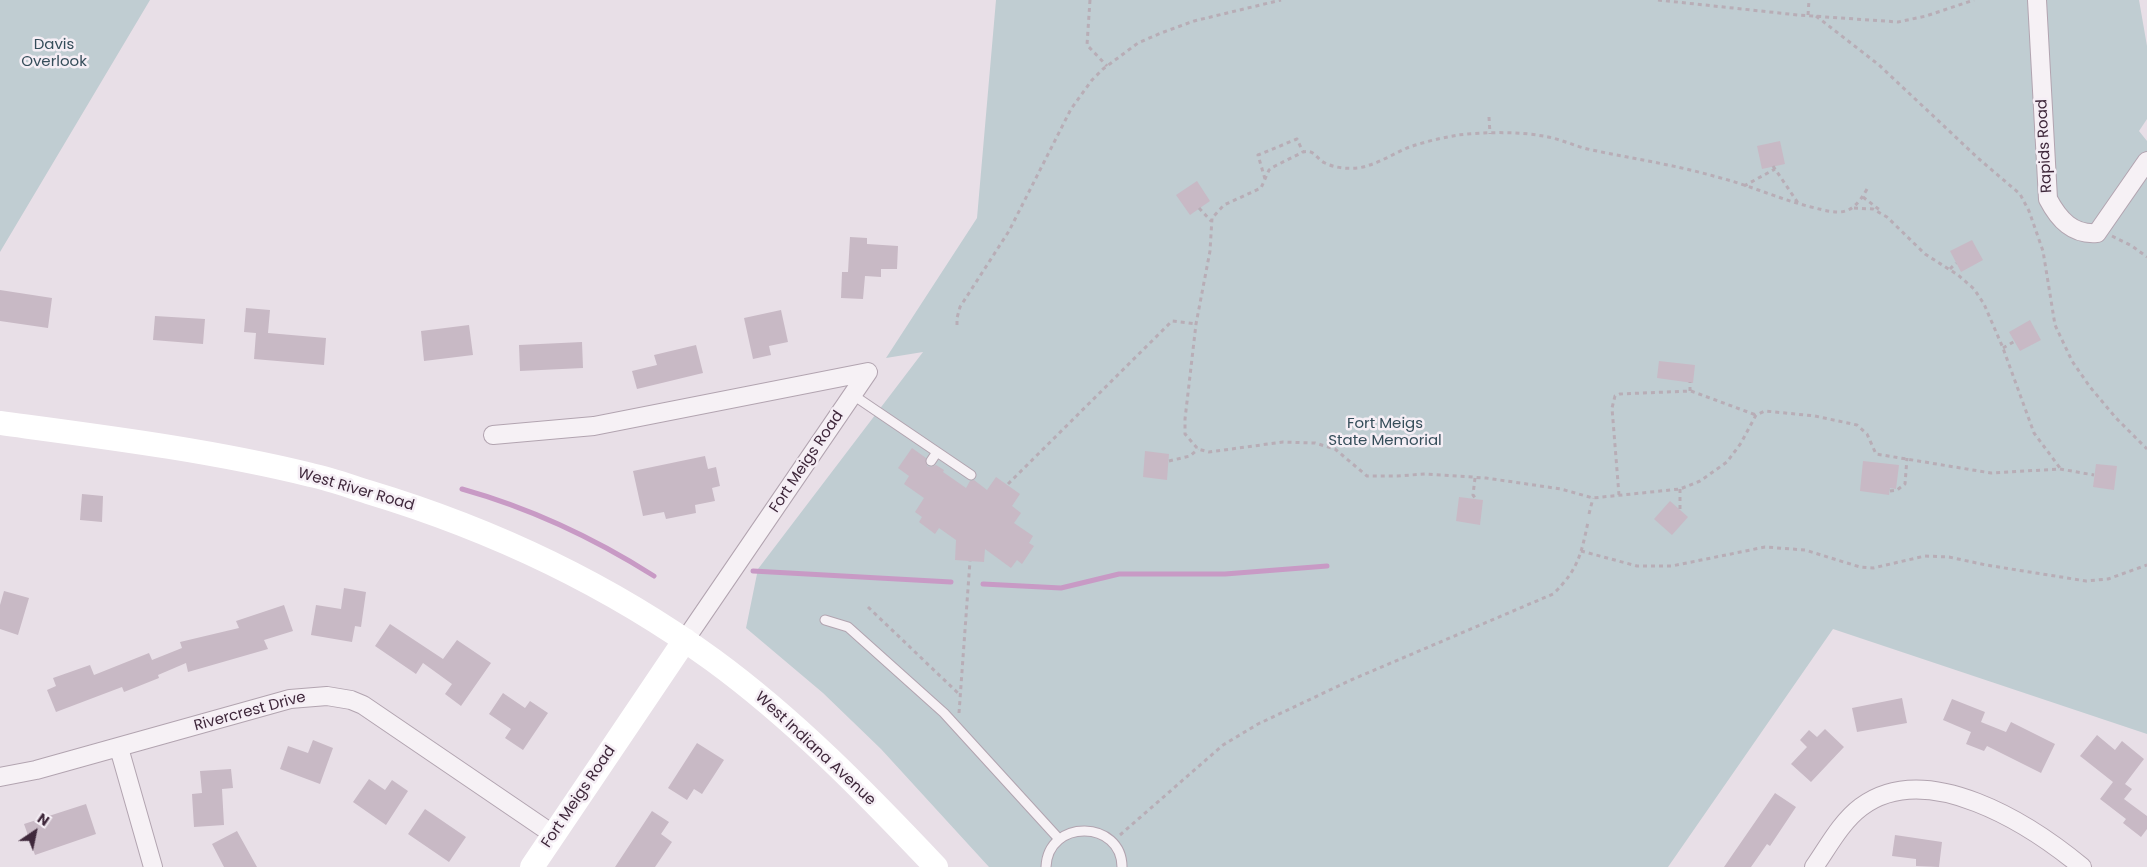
<!DOCTYPE html>
<style>
body{margin:0}
#map{position:relative;width:2147px;height:867px;overflow:hidden;background:#e8dfe7;font-family:Poppins,sans-serif}
canvas{display:block}
.north{position:absolute;left:10px;top:807px;width:50px;height:50px;-webkit-text-stroke:4px #f5eef5;paint-order:stroke;rotate:34deg;font-size:14px;font-weight:700;line-height:20px;text-align:center;color:#3f283b}
.north::after{content:'';display:block;margin:auto;width:18px;height:22px;background:#3f283b;clip-path:polygon(50% 0,100% 100%,50% 72%,0 100%)}
</style>
<div id="map">
<canvas width="2147" height="867"></canvas>
<div class="north">N</div>
</div>
<script>
const ctx = document.querySelector('canvas').getContext('2d');
ctx.lineJoin = 'round';
function fill(path, color) {
  ctx.fillStyle = color;
  ctx.fill(path, 'evenodd');
}
function strokePath(path, color, width, dash) {
  ctx.strokeStyle = color;
  ctx.lineWidth = width;
  ctx.lineCap = dash ? 'butt' : 'round';
  ctx.setLineDash(dash || []);
  ctx.stroke(path);
}
function drawText(font, color, halo, rows, align = 'center') {
  ctx.font = font + ' Poppins,sans-serif';
  ctx.lineWidth = 5;
  ctx.setLineDash([]);
  ctx.textBaseline = 'middle';
  ctx.strokeStyle = halo;
  ctx.fillStyle = color;
  for (const [text, x, y, turn = 0] of rows) {
    ctx.save();
    ctx.translate(x, y);
    ctx.rotate((+turn || 0) * Math.PI / 180);
    ctx.textAlign = isNaN(turn) ? turn : align;
    if (halo) ctx.strokeText(text, 0, 0);
    ctx.fillText(text, 0, 0);
    ctx.restore();
  }
}
const green = new Path2D(`
 M0 0H150L0 252Z
 M996 0H2139L2147 46V119L2139 131 2147 141V734L1833 629 1668 867H989L881 749 823 693 746 628 758 569 923 352 886 358 977 218Z`);
const stream = new Path2D(`
 M462 489C530 508 594 538 654 576
 M753 571 951 582
 M983 584 1061 588 1119 574H1225L1327 566`);
const building = new Path2D(`
 M1780 141 1785 164 1762 169 1757 146Z
 M1197 181 1210 201 1190 215 1176 195Z
 M850 237 867 238V244L898 246 897 269H881V277L865 276 863 299 841 298 842 272H848Z
 M1972 240 1983 260 1961 272 1950 251Z
 M0 290 52 298 48 328 0 321Z
 M246 308 270 310 268 333 326 338 324 365 254 359 256 333 244 332Z
 M781 310 788 342 769 346 771 355 753 359 744 318Z
 M155 316 205 319 203 344 153 340Z
 M2030 320 2041 340 2020 351 2009 332Z
 M469 325 473 355 424 361 421 331Z
 M582 342 583 368 520 371 519 345Z
 M696 345 703 373 637 389 632 371 657 365 654 355Z
 M1659 361 1695 365 1693 383 1657 378Z
 M912 448 926 458 927 466 931 467 936 465 944 470 943 472 966 488 970 481 974 480 987 490 996 477 1020 494 1012 506 1021 513 1014 523 1033 536 1029 543 1034 546 1022 564 1017 560 1011 568 985 549 984 562 955 560 956 540 939 528 935 534 919 522 922 517 915 512 924 498 904 484 909 476 898 468Z
 M1145 451 1169 454 1167 480 1143 477Z
 M705 456 708 469 716 467 720 486 712 488 715 501 695 505 696 513 666 519 664 512 643 516 633 471Z
 M1863 461 1899 465 1896 489 1890 488 1889 495 1860 491Z
 M2096 464 2117 466 2114 490 2093 487Z
 M82 494 103 496 102 522 80 520Z
 M1459 497 1483 500 1480 525 1456 521Z
 M1670 501 1688 517 1672 535 1654 519Z
 M344 588 366 592 361 627 355 626 352 642 311 635 316 605 341 609Z
 M4 591 29 598 18 635 0 629V605Z
 M284 605 293 631 264 640 268 649 188 672 186 663 158 675 159 678 124 692 122 687 56 712 47 690 56 686 53 678 90 665 94 675 149 653 152 660 182 648 180 642 239 628 236 621Z
 M390 624 443 659 457 640 491 663 461 706 445 694 452 684 423 663 416 674 375 646Z
 M503 693 525 708 530 701 548 713 523 750 505 738 511 729 489 714Z
 M1902 698 1907 723 1857 732 1852 708Z
 M1952 699 1985 712 1981 722 2006 732 2011 722 2055 744 2041 773 1987 746 1984 751 1966 744 1971 732 1943 720Z
 M1825 729 1844 747 1811 782 1791 764 1807 747 1800 740 1809 730 1817 737Z
 M2097 735 2115 750 2122 741 2144 759 2125 784 2132 789 2124 799 2147 816V829L2141 837 2123 823 2126 819 2100 799 2113 782 2080 756Z
 M313 740 333 748 320 784 280 769 288 746 308 753Z
 M697 743 724 760 702 794 694 789 687 800 668 788Z
 M231 769 233 788 222 789 224 825 194 827 192 794 202 793 200 771Z
 M369 779 385 790 392 780 408 791 386 825 353 802Z
 M1775 793 1796 807 1770 846 1767 844 1751 867H1724Z
 M86 804 96 834 35 855 24 824Z
 M425 809 466 837 449 862 408 834Z
 M652 811 669 822 661 834 672 842 655 867H615Z
 M237 831 257 867H224L212 844Z
 M1895 835 1942 842 1939 867 1916 866V859L1892 856Z`);
const path = new Path2D(`
 M1090 0 1087 45 1107 66
 M1658 0 1798 15 1898 22 1926 16 1974 0
 M1808 15 1809 0
 M1816 16 1879 65 1979 159 2020 194 2029 211 2043 251 2055 325 2072 361 2090 387 2116 418 2147 449
 M1489 117 1490 134
 M1773 166 1798 203
 M1265 179 1258 155 1297 139 1303 152
 M1744 186 1775 169
 M1867 189C1851 218 1839 214 1811 207 1779 199 1749 185 1717 177 1676 165 1634 159 1592 150 1577 147 1563 140 1548 137 1520 131 1486 132 1458 135 1441 138 1423 142 1407 148 1391 155 1376 165 1358 168 1347 169 1335 168 1325 163 1316 159 1315 149 1303 152L1273 167 1269 170 1261 188 1224 205 1212 218 1210 251 1196 324 1185 419V434L1198 449 1209 452 1283 442 1315 443 1335 449 1367 476H1397L1425 474 1486 478 1561 489 1593 498 1680 489 1700 481 1727 462 1741 443 1756 415 1765 411 1815 416 1857 425 1867 434 1876 454 1991 473 2060 469 2094 475
 M1863 197 1881 211
 M1199 208 1211 221
 M1854 208 1873 209 1887 217 1925 254 1958 275 1974 289 1984 304 2003 348 2034 433 2060 468
 M2112 236 2132 246 2147 257
 M1950 269 1956 263
 M957 325V318L960 307 1009 231 1071 109 1092 80 1103 69 1138 43 1161 33 1194 21 1281 0
 M2003 348 2015 341
 M1690 391V382
 M1169 461 1190 456 1198 449
 M1475 478 1473 495 1476 499
 M1008 484 1172 321 1196 324
 M1680 489V510
 M1890 491 1897 490 1905 484 1907 458
 M1619 495 1612 408 1615 396 1620 394 1691 391 1756 415
 M1589 514 1593 498
 M1581 551 1637 566H1672L1765 547 1805 550 1860 567 1873 568 1925 556 1949 557 1986 565 2086 581 2108 579 2147 565
 M868 607 960 695
 M959 713 970 561
 M1120 835 1223 745 1258 724 1351 680 1553 594C1578 570 1581 555 1588 522`);
const lane = new Path2D(`
 M853 395 971 475
 M931 461 937 452
 M825 620 848 627 944 713 1059 839
 M1046 867C1048 818 1122 820 1122 867`);
const street = new Path2D(`
 M2037 0 2048 199C2059 220 2073 235 2097 233L2147 161
 M493 435 594 426 868 372 685 640
 M119 748 153 867
 M0 777 36 770 290 699 327 696 351 700 363 705 554 835
 M1814 867C1828 847 1841 822 1861 807 1927 758 2030 824 2082 867`);
const secondary = new Path2D(`
 M0 423C104 437 209 450 311 475 330 479 349 486 368 492 491 529 608 584 713 660 795 720 866 793 936 867
 M532 867 685 640`);
const parkNames = [
 ["Davis",54,45],
 ["Overlook",54,62],
 ["Fort Meigs",1385,424],
 ["State Memorial",1385,441]
];
const streetNames = [
 ["Rapids Road",2045,146,-93],
 ["Fort Meigs Road",807,462,-56],
 ["West River Road",356,490,16],
 ["Rivercrest Drive",250,712,-15],
 ["West Indiana Avenue",815,749,43],
 ["Fort Meigs Road",579,797,-56]
];
fill(green, '#c0cdd2');
strokePath(stream, '#c89ac5', 5);
fill(building, '#c8b9c5');
strokePath(lane, '#b2a4b0', 11);
strokePath(street, '#b2a4b0', 20);
strokePath(path, '#b8adb6', 3, [4, 4]);
strokePath(lane, '#f6f1f5', 9);
strokePath(street, '#f6f1f5', 18);
strokePath(secondary, '#fff', 24);
drawText('15px', '#354d5a', '#f5eef5', parkNames);
drawText('15px', '#3f283b', '#f5eef5', streetNames);
</script>
